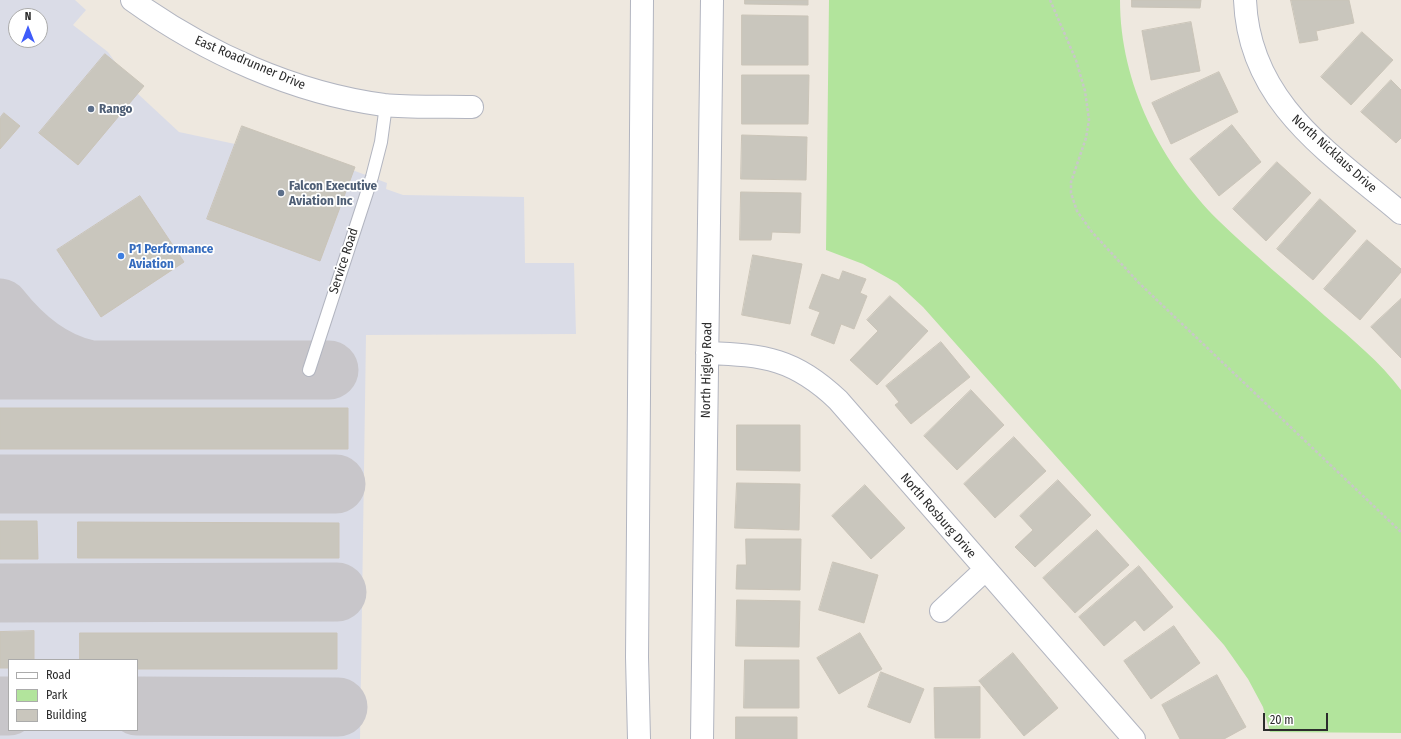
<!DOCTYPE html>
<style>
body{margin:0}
#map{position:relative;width:1401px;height:739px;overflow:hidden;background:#eee8df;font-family:"Fira Sans Condensed",sans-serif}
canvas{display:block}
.legend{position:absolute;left:8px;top:659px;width:130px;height:72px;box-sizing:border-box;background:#fff;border:1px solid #ababab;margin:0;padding:5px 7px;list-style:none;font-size:12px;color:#2c2c2c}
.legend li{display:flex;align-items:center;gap:8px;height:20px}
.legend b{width:20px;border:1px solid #ababab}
.north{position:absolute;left:8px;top:8px;width:40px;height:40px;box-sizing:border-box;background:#fff;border:1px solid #ababab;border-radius:50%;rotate:0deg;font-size:11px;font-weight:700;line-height:16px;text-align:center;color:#2c2c2c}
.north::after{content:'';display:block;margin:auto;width:14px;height:18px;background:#3f5cfa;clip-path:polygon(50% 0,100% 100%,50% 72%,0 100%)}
.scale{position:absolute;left:1263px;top:713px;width:65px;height:18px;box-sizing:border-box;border:2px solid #2c2c2c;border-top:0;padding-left:5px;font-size:12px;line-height:14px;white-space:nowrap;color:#2c2c2c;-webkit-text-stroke:3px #fff;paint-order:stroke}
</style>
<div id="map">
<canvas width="1401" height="739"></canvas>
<ul class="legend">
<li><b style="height:5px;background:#fff"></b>Road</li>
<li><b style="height:11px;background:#b2e49c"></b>Park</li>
<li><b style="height:11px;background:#c9c6bd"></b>Building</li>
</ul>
<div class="north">N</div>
<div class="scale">20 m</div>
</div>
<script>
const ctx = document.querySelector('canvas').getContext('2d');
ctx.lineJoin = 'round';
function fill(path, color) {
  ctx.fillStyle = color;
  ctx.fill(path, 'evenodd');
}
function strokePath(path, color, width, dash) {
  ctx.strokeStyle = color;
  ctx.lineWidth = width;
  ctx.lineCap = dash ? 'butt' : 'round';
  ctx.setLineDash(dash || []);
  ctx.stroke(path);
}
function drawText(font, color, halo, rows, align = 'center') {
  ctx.font = font + ' "Fira Sans Condensed",sans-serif';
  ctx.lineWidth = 3.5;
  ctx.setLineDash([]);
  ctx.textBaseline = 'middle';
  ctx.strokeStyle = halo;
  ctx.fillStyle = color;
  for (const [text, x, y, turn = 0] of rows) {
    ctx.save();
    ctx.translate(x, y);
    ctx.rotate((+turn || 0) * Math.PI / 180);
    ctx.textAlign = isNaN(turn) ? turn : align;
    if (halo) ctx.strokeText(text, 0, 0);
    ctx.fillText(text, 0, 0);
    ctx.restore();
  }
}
const airport = new Path2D(`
 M0 0H75L86 10 73 25 108 52 137 93 179 132 347 168 387 183 386 189 403 195 524 197 525 263H574L576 334 366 335 360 739H0ZM16 16H40V40H16ZM9 660H137V730H9Z`);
const green = new Path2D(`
 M829 0H1120C1120 84 1161 163 1219 221 1253 254 1290 284 1325 316 1352 339 1380 362 1401 390V733L1270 732 1263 707 1248 679 1224 645 923 307 897 283 863 264 826 250Z`);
const taxiway = new Path2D(`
 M0 308C23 337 51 361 87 369
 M0 370H329
 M0 484H336
 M0 593 337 592
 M0 706H9
 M137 706 338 707`);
const building = new Path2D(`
 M745 0H808V5L745 4Z
 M1132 0H1201L1200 8 1132 7Z
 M1291 0H1349L1354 23 1316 31 1318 40 1300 43Z
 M742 15 808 16V65H742Z
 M1191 22 1200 71 1151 80 1142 31Z
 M1362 32 1393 60 1351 105 1321 77Z
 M105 54 144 86 78 165 39 133Z
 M1219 72 1238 112 1171 144 1152 103Z
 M742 75H809L808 124H742Z
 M1391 80 1401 90V138L1396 143 1361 112Z
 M4 113 20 126 0 149V118Z
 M1232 125 1261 162 1219 196 1190 159Z
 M242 126 355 167 320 261 207 219Z
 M742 135 807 137 806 180 741 179Z
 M1277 162 1311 193 1266 241 1233 209Z
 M741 192 801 193 800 233 772 232 771 240H740Z
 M140 196 184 262 101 317 57 250Z
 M1320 199 1356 231 1313 280 1277 249Z
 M1367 240 1401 269V272L1360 320 1324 289Z
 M753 255 802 264 790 324 742 315Z
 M843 271 866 279 860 293 867 296 854 329 841 324 834 344 811 335 820 312 809 308 822 274 839 280Z
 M890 296 928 331 877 385 850 360 878 331 867 320Z
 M1401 299V358L1371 327Z
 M941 342 970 377 911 424 895 405 899 402 886 386Z
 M971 390 1004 425 957 470 924 436Z
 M0 408H348V449H0Z
 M737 425H800V471L737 470Z
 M1014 437 1046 471 995 518 964 484Z
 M1058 480 1091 515 1035 567 1015 547 1033 530 1020 516Z
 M737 483 800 484 799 530 735 528Z
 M865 485 905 528 871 559 832 516Z
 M0 521H37L38 559H0Z
 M78 522 339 523V558H78Z
 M1097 530 1129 565 1075 613 1043 578Z
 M746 539H801L800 590 736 589 737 565H746Z
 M833 562 878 575 864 623 819 610Z
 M1139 566 1173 607 1144 631 1135 620 1104 646 1079 617Z
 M737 600 800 601 799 647 736 646Z
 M1174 626 1200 663 1151 699 1124 661Z
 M34 631V660H9V668H0V632Z
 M80 633H337V669H137V660H80Z
 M860 633 882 669 839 694 817 658Z
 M1013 653 1058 708 1024 736 979 681Z
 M745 660H799V708H744Z
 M881 672 924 689 910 723 868 707Z
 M1217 675 1246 727 1224 739H1180L1162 705Z
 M980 687V738H935L934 688Z
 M736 717H797V739H736Z`);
const path = new Path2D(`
 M1050 0 1076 60 1085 91 1089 120 1086 138 1071 182V193L1077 211 1092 232 1139 283 1401 532`);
const lane = new Path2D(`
 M309 370 372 177 381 142 386 105`);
const street = new Path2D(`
 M132 0C206 53 294 93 384 105 413 108 443 106 472 107
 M1245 0C1249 103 1330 153 1401 213
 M707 353C765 355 795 359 838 400L1134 739
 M941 611 985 570
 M702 739 712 0`);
const secondary = new Path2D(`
 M639 739 637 657 642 0`);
const markers = [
 [91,109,4,"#5c6f8a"],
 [281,193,4,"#5c6f8a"],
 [121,256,4,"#3f7fe0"]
];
const streetNames = [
 ["East Roadrunner Drive",250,63,23],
 ["North Nicklaus Drive",1334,154,42],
 ["Service Road",344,261,-72],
 ["North Higley Road",707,370,-89],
 ["North Rosburg Drive",938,516,49]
];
const serviceNames = [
 ["Rango",99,109],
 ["Falcon Executive",289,186],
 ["Aviation Inc",289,201]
];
const shopNames = [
 ["P1 Performance",129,249],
 ["Aviation",129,264]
];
fill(airport, '#dadce7');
fill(green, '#b2e49c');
strokePath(taxiway, '#c8c6ca', 59);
fill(building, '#c9c6bd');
strokePath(building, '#cac4b8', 1);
strokePath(lane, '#b2b5c0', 14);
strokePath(street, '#b2b5c0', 24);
strokePath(secondary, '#b2b5c0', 24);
strokePath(path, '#c8c8c8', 2.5, [3, 2]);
strokePath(lane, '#fff', 12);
strokePath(street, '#fff', 22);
strokePath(secondary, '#fff', 22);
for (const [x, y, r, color] of markers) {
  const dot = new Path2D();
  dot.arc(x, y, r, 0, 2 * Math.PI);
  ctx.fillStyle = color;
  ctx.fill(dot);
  strokePath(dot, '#fff', 1.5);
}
drawText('13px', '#2c2c2c', '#fff', streetNames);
drawText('bold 13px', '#4e5e75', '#fff', serviceNames, 'left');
drawText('bold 13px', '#366cbe', '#fff', shopNames, 'left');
</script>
